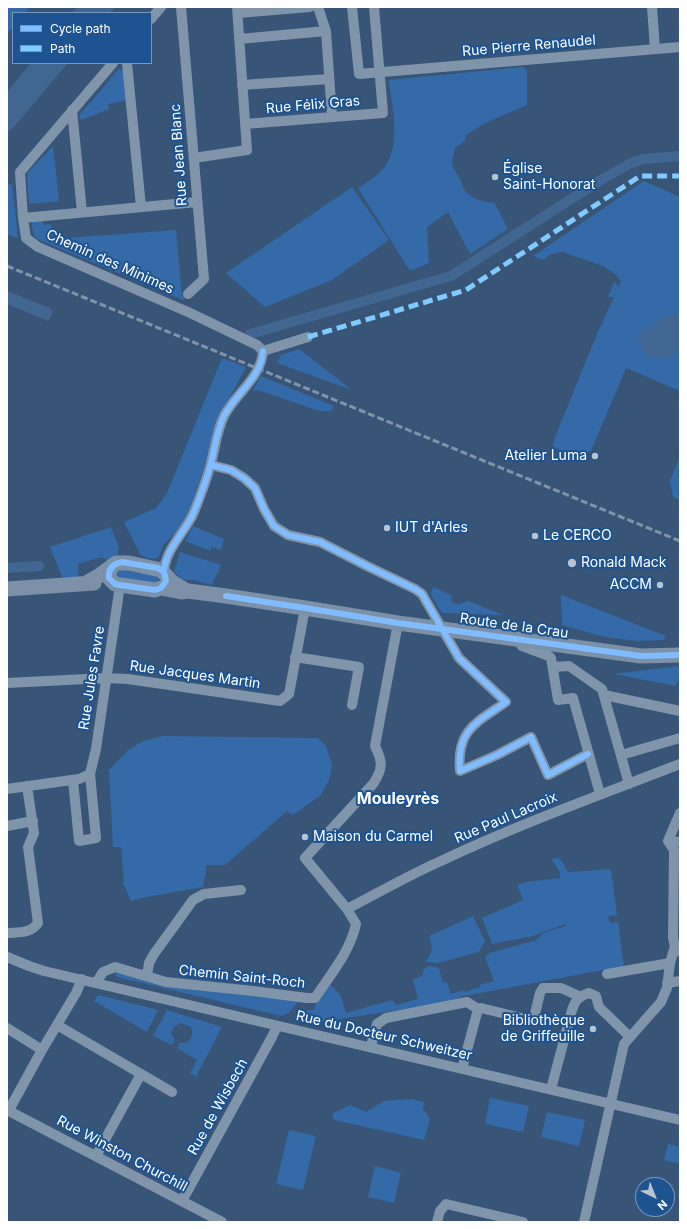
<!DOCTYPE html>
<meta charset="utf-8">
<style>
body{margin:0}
#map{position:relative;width:687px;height:1229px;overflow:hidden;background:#385577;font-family:Inter,sans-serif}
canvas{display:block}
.frame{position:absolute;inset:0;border:8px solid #fff;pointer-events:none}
.legend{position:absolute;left:12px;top:12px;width:140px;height:52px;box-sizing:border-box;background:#1e5391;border:1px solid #7898bd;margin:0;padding:5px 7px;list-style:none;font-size:12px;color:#fff}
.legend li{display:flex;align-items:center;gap:8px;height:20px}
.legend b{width:20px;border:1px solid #7898bd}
.north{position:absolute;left:635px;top:1177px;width:40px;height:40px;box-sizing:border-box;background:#1e5391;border:1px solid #7898bd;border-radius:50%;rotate:137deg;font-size:11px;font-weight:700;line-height:16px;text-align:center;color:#fff}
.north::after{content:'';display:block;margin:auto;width:14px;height:18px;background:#b9c4cf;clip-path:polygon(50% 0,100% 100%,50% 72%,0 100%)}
</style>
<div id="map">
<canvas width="687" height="1229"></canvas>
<div class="frame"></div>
<ul class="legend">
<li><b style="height:5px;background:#80bcff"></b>Cycle path</li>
<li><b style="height:5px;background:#80caff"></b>Path</li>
</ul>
<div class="north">N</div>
</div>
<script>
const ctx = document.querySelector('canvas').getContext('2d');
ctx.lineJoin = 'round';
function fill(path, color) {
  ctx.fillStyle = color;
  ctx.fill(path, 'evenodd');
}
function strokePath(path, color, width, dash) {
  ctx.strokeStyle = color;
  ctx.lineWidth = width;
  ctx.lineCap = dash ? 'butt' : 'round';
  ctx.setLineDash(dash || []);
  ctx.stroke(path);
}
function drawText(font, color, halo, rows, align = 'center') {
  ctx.font = font + ' Inter,sans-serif';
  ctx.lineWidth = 4;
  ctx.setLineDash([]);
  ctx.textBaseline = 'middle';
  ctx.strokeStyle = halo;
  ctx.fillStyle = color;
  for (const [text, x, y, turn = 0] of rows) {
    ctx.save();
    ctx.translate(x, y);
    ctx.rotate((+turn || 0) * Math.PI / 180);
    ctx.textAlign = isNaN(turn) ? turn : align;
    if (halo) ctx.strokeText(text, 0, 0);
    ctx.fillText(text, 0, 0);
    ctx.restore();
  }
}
const green = new Path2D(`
 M7 7H30L25 13H13V27L7 34Z
 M522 67 527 70V105L483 124 465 136 466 140 455 148C454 154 451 160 453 166 454 170 457 174 459 177 461 181 462 185 464 189 469 198 484 203 494 202L508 229 470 254 448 212 427 227 429 263 410 271 358 188C367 182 376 177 383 169 402 148 392 107 389 80Z
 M119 69 125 72 127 100 108 104 109 109 81 120 79 116 83 111Z
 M53 146 59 201 29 204 27 173Z
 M644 181 680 197V391L626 368 591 451 585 453 582 458H578L553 447V442L597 334 614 297H608L614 282 619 286 621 281 615 274 603 266 562 252 549 255 544 260 533 256Z
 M12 184 18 238 7 234V185Z
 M352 187 389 240 332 280 265 307 226 273Z
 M42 219 43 225 51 224 53 239 176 230 182 296 185 297 183 300 37 239 33 233 31 220Z
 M299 349 352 390 277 363 281 355Z
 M222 358 246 367 226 405 190 509 177 532 164 544 159 556 156 559 146 558 140 554 124 522 156 508 167 493Z
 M261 376 334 406 332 411H319L258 390 252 392Z
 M680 456V500L673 497 670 481Z
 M193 526 224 539 221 550 212 547 210 551 185 541Z
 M111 527 119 547 117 555 107 561 102 557 78 564 79 577 63 579 50 547Z
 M180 552 221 565 212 585 193 580 182 579 174 572Z
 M120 567 157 576 158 580 156 583 119 578C115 574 117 571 120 567Z
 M433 587 451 595 452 603 459 604 468 601 503 615 442 613 431 595Z
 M561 595 666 636 664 640 638 641 605 637 562 625Z
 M680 666V682L677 681 676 686 614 674Z
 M163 736 318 738 326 746 332 765 329 780 321 795 293 815 287 811 225 865H207L203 887 141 898 131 901 124 885 121 847H113L109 770 128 750 143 741Z
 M559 858 564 864 568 872 611 869 617 915 608 916 610 923 618 922 624 966 459 997 446 1003 326 1021 309 1022 297 1019C301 1014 307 1009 314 1010L317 1002 329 983 341 996 346 1013 392 1000 397 1005 418 999 413 980 423 975V970C428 965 432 966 439 968L443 983 447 982 451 994 464 990 465 992 480 987V985L494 981 485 957 489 953 537 940 543 933 566 926 565 924 533 936 492 944 482 918 523 900 517 885 526 882 560 878V872L551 859Z
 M473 916 485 941 479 952 438 963 425 962C433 953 433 947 429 936Z
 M117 972 298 1001C293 1008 290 1014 281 1016L117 977 115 974Z
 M98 995 158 1010 147 1032 94 1001Z
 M167 1010 222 1027 196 1077 190 1073 197 1060 177 1048 179 1043H186C192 1039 194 1033 191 1027L181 1023 174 1027 171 1033 175 1040 172 1045 153 1036Z
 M490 1098 529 1106 523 1132 485 1124Z
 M411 1099 424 1102 423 1109 430 1119 424 1140 334 1120 332 1114 350 1105 366 1112 384 1101Z
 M547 1112 585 1120 579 1146 541 1137Z
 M289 1130 316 1136 303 1190 276 1184Z
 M668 1144 680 1147V1164L664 1160Z
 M375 1166 401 1173 394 1203 368 1197Z`);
const water = new Path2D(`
 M77 7H115L110 13H72Z
 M31 63H68L14 127 7 133V92Z
 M7 291 52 309V314L48 321 7 304Z
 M680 311C680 318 682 340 680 346 676 358 656 360 646 356L638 339V336L643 329 652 327 661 318 674 315Z`);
const canal = new Path2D(`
 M250 334 451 276 601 180 629 164 643 159 680 156
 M7 568 39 566`);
const minor = new Path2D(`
 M181 7 204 279 188 294
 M318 7 326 31 332 117
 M352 7 359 74 680 47
 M652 7 655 49
 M238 13 310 7
 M151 19 161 7
 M239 39 326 31
 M113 63 20 172 23 218 26 238 38 247 188 312 257 345 263 351
 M127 63 141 207
 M242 85 329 79
 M72 110 82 212
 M245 124 383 113 374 7
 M194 158 247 150 237 7
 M23 218 197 202
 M263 351 308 337
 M211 465 231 470 244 478 255 488 264 509 274 526 288 535 320 542 367 566 415 589 422 594 459 658 506 702C477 722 456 730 460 771L497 755 531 737 548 775 588 754
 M164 572C165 549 185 533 194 512 200 497 207 479 211 463 215 448 217 430 224 416 236 393 261 378 263 351
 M517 639 522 646 549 656 551 658 558 700 573 698 600 794
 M295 657 359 667 352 705
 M553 667 569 666 602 689 629 784
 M7 683 106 678 128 679 280 701 289 694 305 608
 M604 695 680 711
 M621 755 680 738
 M73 780 79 841 96 838 90 774 96 749 120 585
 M7 789 79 779 90 774
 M7 826 33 821
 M668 841 680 842
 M347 909C378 893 409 875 441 861 519 824 600 795 680 764
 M7 933C19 932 30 934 38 923L28 847 34 833 27 786
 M679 951 675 946 673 938 674 850 668 841 680 813
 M7 957 29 966 44 971C256 1020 468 1069 680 1120
 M607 974 670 963
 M147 976 149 963 154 954 193 900 204 894 241 890
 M96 983 103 972 115 967 166 982 253 991 307 998H315C330 975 350 952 356 924L347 909 305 858 373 784C383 769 383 762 375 746L398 623
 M667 983 680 981
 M57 1025 172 1092
 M7 1028 42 1050
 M371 1046 377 1024 386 1018 467 1002 478 1009 481 1008 530 1020 534 1018 540 993 543 988H561L579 996
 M462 1069 478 1009
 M551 1089 572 1010C576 999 578 997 589 993L596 996 599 1007 630 1037
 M7 1110 222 1222
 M9 1110 42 1050 76 993 82 979
 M96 1156 141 1074
 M182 1201 272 1037 277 1026
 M437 1222 440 1211 446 1204 523 1222
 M584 1222 624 1044 661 1002 667 988 670 963 675 946`);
const secondary = new Path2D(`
 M112 567 109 572V578L115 584 120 585 155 590 161 588 181 592 188 591 226 596 305 608 398 623 641 656 680 655
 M86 583 100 575 116 563H129L161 570 172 582 185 590
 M7 589 94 583`);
const rail = new Path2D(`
 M7 266 680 541`);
const quiet = new Path2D(`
 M308 337 466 290 640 176H680`);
const cycleway = new Path2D(`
 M211 465 231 470 244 478 255 488 264 509 274 526 288 535 320 542 367 566 415 589 422 594 459 658 506 702C477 722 456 730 460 771L497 755 531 737 548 775 588 754
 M122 562 158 568 164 572 166 581 161 588 155 590 120 585 115 584 109 578C108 569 113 564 122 562Z
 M164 572C165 549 185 533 194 512 200 497 207 479 211 463 215 448 217 430 224 416 236 393 261 378 263 351
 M226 596 305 608 398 623 641 656 680 655`);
const markers = [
 [495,177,4,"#b9c4cf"],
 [595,456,4,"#b9c4cf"],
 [387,528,4,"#b9c4cf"],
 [535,536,4,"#b9c4cf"],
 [572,563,5,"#b9c4cf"],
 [660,585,4,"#b9c4cf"],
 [305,837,4,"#b9c4cf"],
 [593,1029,4,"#b9c4cf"]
];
const streetNames = [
 ["Rue Pierre Renaudel",529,46,-5],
 ["Rue Félix Gras",313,105,-5],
 ["Rue Jean Blanc",179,155,-94],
 ["Chemin des Minimes",110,262,24],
 ["Route de la Crau",514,626,8],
 ["Rue Jacques Martin",195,675,8],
 ["Rue Jules Favre",92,678,-81],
 ["Rue Paul Lacroix",506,818,-23],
 ["Chemin Saint-Roch",242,977,6],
 ["Rue du Docteur Schweitzer",384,1036,13],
 ["Rue de Wisbech",218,1107,-61],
 ["Rue Winston Churchill",122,1154,28]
];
const poiNames = [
 ["Église",503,169],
 ["Saint-Honorat",503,185],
 ["Atelier Luma",587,456,"right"],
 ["IUT d'Arles",395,528],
 ["Le CERCO",543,536],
 ["Ronald Mack",581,563],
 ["ACCM",652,585,"right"],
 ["Maison du Carmel",313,837],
 ["Bibliothèque",585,1021,"right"],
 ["de Griffeuille",585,1037,"right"]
];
const quarterNames = [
 ["Mouleyrès",398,799]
];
fill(green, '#336aa7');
fill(water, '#426692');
strokePath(canal, '#426692', 10);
strokePath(minor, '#8095aa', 10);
strokePath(secondary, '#7c90a7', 15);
strokePath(rail, '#8094a9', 3, [7, 3]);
strokePath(quiet, '#80caff', 5, [10, 5]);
strokePath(cycleway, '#80bcff', 6);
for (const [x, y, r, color] of markers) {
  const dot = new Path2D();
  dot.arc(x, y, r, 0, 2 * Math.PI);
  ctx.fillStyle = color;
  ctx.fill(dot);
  strokePath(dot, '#1e5391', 1.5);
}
drawText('14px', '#fff', '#1e5391', streetNames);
drawText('14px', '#fff', '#1e5391', poiNames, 'left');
drawText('bold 16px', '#fff', '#1e5391', quarterNames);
</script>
